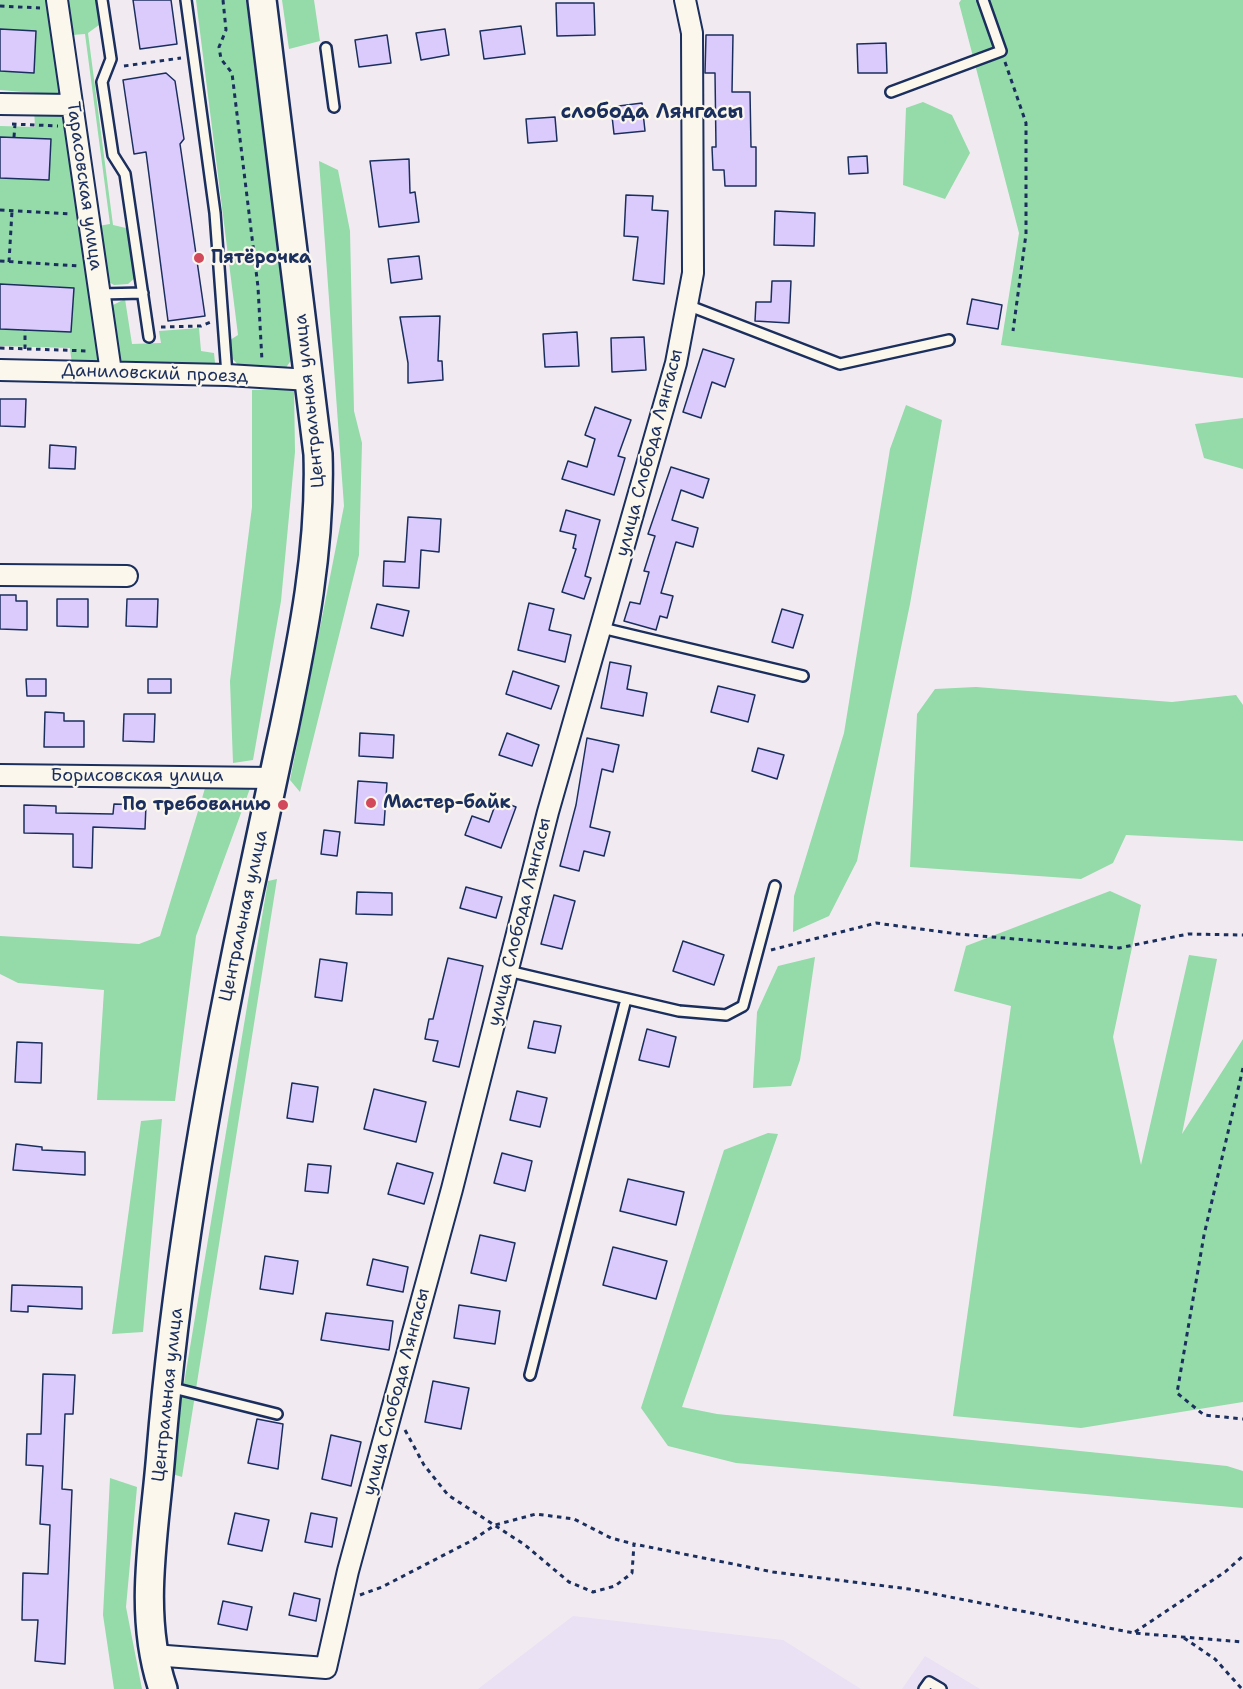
<!DOCTYPE html>
<meta charset="utf-8">
<style>
body{margin:0}
canvas{display:block;background:#f1eaf1}
</style>
<canvas width="1243" height="1689"></canvas>
<script>
const ctx = document.querySelector('canvas').getContext('2d');
ctx.lineJoin = 'round';
function fill(path, color) {
  ctx.fillStyle = color;
  ctx.fill(path, 'evenodd');
}
function strokePath(path, color, width, dash) {
  ctx.strokeStyle = color;
  ctx.lineWidth = width;
  ctx.lineCap = dash ? 'butt' : 'round';
  ctx.setLineDash(dash || []);
  ctx.stroke(path);
}
function drawText(font, color, halo, rows, align = 'center') {
  ctx.font = font + ' "Shantell Sans",sans-serif';
  ctx.lineWidth = 4.5;
  ctx.setLineDash([]);
  ctx.textBaseline = 'middle';
  ctx.strokeStyle = halo;
  ctx.fillStyle = color;
  for (const [text, x, y, turn = 0] of rows) {
    ctx.save();
    ctx.translate(x, y);
    ctx.rotate((+turn || 0) * Math.PI / 180);
    ctx.textAlign = isNaN(turn) ? turn : align;
    if (halo) ctx.strokeText(text, 0, 0);
    ctx.fillText(text, 0, 0);
    ctx.restore();
  }
}
const built = new Path2D(`
 M573 1616 783 1640 861 1689H478Z
 M925 1656 980 1689H902Z`);
const green = new Path2D(`
 M0 0H52L63 89 60 95 0 90Z
 M66 0H98L99 25 88 33 113 225 126 228 130 235 136 277 128 284 114 285 107 281 98 226 110 224 85 34 72 35Z
 M196 0H246L292 359 285 369 241 368 230 356V340L238 335Z
 M282 0H314L320 41 289 49Z
 M961 0H1243V378L1001 345 1019 233 959 3Z
 M923 102 952 115 970 153 945 199 903 185 906 108Z
 M34 108 65 112 100 357 96 364 72 365 70 348 0 346V126L35 127Z
 M319 161 338 170 350 231 354 411 362 443 359 555 300 792 290 780 344 506Z
 M125 299 132 344 161 343 159 331 199 328 201 351 214 353 215 363 212 366 121 364 118 361 111 306Z
 M294 389 295 452 281 601 253 760 233 763 230 681 252 507V390Z
 M906 405 942 420 910 604 857 861 829 916 793 932 794 896 844 733 890 449Z
 M1243 418V469L1204 458 1195 424Z
 M976 687 1172 702 1236 695 1243 705V841L1126 835 1113 863 1081 879 910 867 917 714 935 689Z
 M252 783 196 936 175 1101 97 1100 104 990 18 983 0 974V936L139 944 160 936 206 785Z
 M277 879 182 1477 169 1473 268 881Z
 M1110 891 1141 905 1113 1037 1141 1165 1189 955 1217 959 1182 1134 1243 1039V1402L1081 1428 953 1416 1011 1006 954 991 966 946Z
 M815 957 800 1060 791 1086 753 1088 757 1012 778 966Z
 M162 1119 143 1332 112 1334 141 1121Z
 M768 1133 778 1134 682 1407 717 1414 1227 1466 1243 1471V1508L736 1463 668 1446 641 1408 724 1150Z
 M110 1478 137 1487 126 1607 142 1689H114L103 1615Z`);
const building = new Path2D(`
 M133 0H171L177 44 140 49Z
 M556 3H594L595 35 557 36Z
 M521 26 525 54 484 59 480 31Z
 M0 29 36 31 34 73 0 71Z
 M445 29 449 55 421 60 416 33Z
 M387 35 391 63 359 67 355 40Z
 M706 35H733L732 92H750L751 147H756V186H725L724 170H713L712 147H716L715 73H705Z
 M886 43 887 73H858L857 44Z
 M166 73 175 81 184 139 180 144 205 316 168 321 146 152 134 154 123 80Z
 M642 103 645 131 614 134 611 107Z
 M555 117 557 141 528 143 526 119Z
 M0 137 51 139 49 180 0 178Z
 M867 156 868 173 849 174 848 157Z
 M409 159 410 193 415 192 419 222 379 227 370 161Z
 M626 195 653 196 652 210 668 211 664 284 633 280 638 237 624 236Z
 M775 211 815 213 814 246 774 245Z
 M419 256 422 279 391 283 388 259Z
 M772 281H791L789 323 755 321 756 302H771Z
 M0 284 74 288 71 332 0 329Z
 M972 299 1002 305 998 329 967 324Z
 M440 316 438 361H442L443 380 408 383V363L400 317Z
 M577 332 579 366 545 367 543 334Z
 M644 337 646 370 612 372 611 338Z
 M703 349 734 359 725 387 712 382 701 418 683 412Z
 M0 399H26L25 427 0 426Z
 M595 407 631 420 618 456 625 458 614 495 562 479 568 461 587 467 595 439 585 435Z
 M50 445 76 447 75 469 49 468Z
 M671 467 709 479 703 498 681 490 672 520 698 528 693 547 676 542 661 593 673 596 667 618 660 616 656 630 624 621 630 602 640 604 649 572 644 571 655 536 648 534Z
 M566 510 600 520 585 576 591 578 584 599 562 592 576 549 573 548 576 535 560 531Z
 M408 517 441 519 439 552 421 550 419 588 383 586 384 561 405 562Z
 M0 595H16V601H27V630L0 629Z
 M57 599H88V627L57 626Z
 M127 599H158L157 627 126 626Z
 M529 603 554 609 549 630 571 635 565 662 518 650Z
 M377 604 409 611 403 636 371 628Z
 M782 609 803 615 793 648 772 642Z
 M610 662 631 666 627 689 647 693 643 716 601 708Z
 M513 671 559 686 551 709 506 694Z
 M26 679H46V696H27Z
 M148 679H171V693H148Z
 M718 686 755 695 748 722 711 712Z
 M45 712 64 713V721H84V747H44Z
 M124 714H155L154 742 123 741Z
 M360 733 394 735 393 758 359 756Z
 M507 733 539 745 532 766 499 755Z
 M587 738 619 745 613 772 602 769 590 827 610 832 604 856 584 851 579 871 560 866 576 805Z
 M758 748 784 755 777 779 752 771Z
 M358 781 387 783 384 825 355 823Z
 M497 800 516 807 501 848 465 835 472 816 489 822Z
 M114 804 146 805 145 829 93 827 92 868 73 867V834L24 833V805L56 806V813L113 814Z
 M324 830 340 832 337 856 321 854Z
 M466 887 502 897 496 918 460 908Z
 M357 892 392 893V915L356 914Z
 M554 895 575 901 562 949 541 944Z
 M683 941 724 955 714 985 673 971Z
 M448 958 483 966 459 1067 433 1061 438 1041 425 1039 429 1019H433Z
 M320 959 347 963 342 1001 315 997Z
 M534 1021 561 1026 555 1053 528 1048Z
 M647 1029 676 1037 669 1067 639 1060Z
 M17 1042 42 1043 41 1083 15 1082Z
 M292 1083 318 1087 313 1122 287 1118Z
 M374 1089 426 1102 416 1142 364 1129Z
 M517 1091 547 1098 540 1127 510 1120Z
 M16 1144 42 1147V1150L85 1152V1175L13 1170Z
 M502 1153 532 1161 525 1191 494 1183Z
 M397 1163 433 1173 424 1204 388 1194Z
 M308 1164 331 1166 328 1193 305 1191Z
 M628 1179 684 1192 676 1225 620 1211Z
 M480 1235 515 1243 506 1281 471 1273Z
 M613 1247 667 1261 656 1299 603 1285Z
 M265 1256 298 1261 293 1294 260 1289Z
 M373 1259 408 1267 403 1292 367 1285Z
 M12 1285 82 1287V1309L28 1306V1312L11 1311Z
 M459 1305 500 1311 495 1344 454 1338Z
 M326 1313 393 1321 389 1350 321 1340Z
 M43 1374 75 1375 73 1414H65L62 1489 72 1490 65 1664 35 1661 38 1620H22L23 1573 48 1574 50 1525 40 1524 43 1466 26 1465 27 1434H41Z
 M433 1381 469 1388 461 1429 425 1422Z
 M257 1419 283 1424 278 1469 248 1463Z
 M331 1435 361 1442 351 1486 322 1479Z
 M235 1513 269 1520 262 1551 228 1544Z
 M311 1513 337 1518 332 1547 305 1542Z
 M294 1593 320 1599 316 1621 289 1615Z
 M223 1601 252 1607 247 1630 218 1624Z`);
const path = new Path2D(`
 M223 0 226 30 219 47 221 59 232 73 258 287 262 361
 M0 6 40 8
 M1005 62 1026 123V234L1013 331
 M124 66 181 58
 M12 124 58 126
 M14 137 15 124
 M0 210 71 214
 M0 261 79 266
 M9 262 12 211
 M161 327 201 326 211 322
 M0 348 89 351
 M25 349V330
 M771 950 876 923 958 934 1119 948 1188 934 1243 935
 M1243 1068 1204 1235 1177 1393 1204 1415 1243 1419
 M405 1430 424 1465 448 1495 525 1545 569 1582 593 1592 615 1586 632 1573 634 1544 773 1572 909 1589 1134 1633 1243 1642
 M360 1595 382 1587 471 1541 495 1525 536 1514 574 1519 611 1538 634 1544
 M1135 1632 1225 1572 1243 1556
 M1184 1638 1215 1659 1242 1689`);
const lane = new Path2D(`
 M102 0 111 59 102 82 113 155 125 174 149 337
 M186 0 215 213 227 375
 M326 48 334 107
 M891 92 1001 51 983 0
 M100 294 143 293
 M687 305 840 364 949 340
 M602 628 803 676
 M508 971 679 1011 726 1015 743 1006 775 886
 M530 1375 626 999
 M169 1387 277 1414
 M924 1689 929 1682 941 1689`);
const street = new Path2D(`
 M57 0 111 372
 M0 104 72 105
 M0 370 227 375 310 380
 M0 575 127 576
 M0 775 273 778
 M153 1655 326 1668 348 1571 452 1189 548 812 676 363 693 273 692 33 685 0`);
const secondary = new Path2D(`
 M163 1689C137 1613 155 1531 161 1452 176 1269 208 1086 246 906 259 846 271 787 284 728 303 637 321 547 318 454L262 0`);
const markers = [
 [199,258,6,"#d1495b"],
 [371,803,6,"#d1495b"],
 [283,805,6,"#d1495b"]
];
const streetNames = [
 ["Тарасовская улица",84,186,82],
 ["Даниловский проезд",155,374,2],
 ["Центральная улица",310,401,-96],
 ["улица Слобода Лянгасы",650,453,-75],
 ["Борисовская улица",137,776],
 ["Центральная улица",244,916,-78],
 ["улица Слобода Лянгасы",520,922,-76],
 ["улица Слобода Лянгасы",397,1392,-75],
 ["Центральная улица",168,1395,-84]
];
const poiNames = [
 ["Пятёрочка",211,258],
 ["Мастер-байк",383,803],
 ["По требованию",271,805,"right"]
];
const neighbourhoodNames = [
 ["слобода Лянгасы",652,113]
];
fill(built, '#eae1f5');
fill(green, '#94dba9');
fill(building, '#dbcbfd');
strokePath(building, '#1b2f5e', 1.5);
strokePath(lane, '#1b2f5e', 14);
strokePath(street, '#1b2f5e', 24);
strokePath(secondary, '#1b2f5e', 32);
strokePath(path, '#1b2f5e', 3, [4.5, 4.5]);
strokePath(lane, '#fbf7ec', 9);
strokePath(street, '#fbf7ec', 20);
strokePath(secondary, '#fbf7ec', 27);
for (const [x, y, r, color] of markers) {
  const dot = new Path2D();
  dot.arc(x, y, r, 0, 2 * Math.PI);
  ctx.fillStyle = color;
  ctx.fill(dot);
  strokePath(dot, '#fbf7ec', 2);
}
drawText('18px', '#1b2f5e', '#fbf7ec', streetNames);
drawText('bold 18px', '#1b2f5e', '#fbf7ec', poiNames, 'left');
drawText('bold 20px', '#1b2f5e', '#fbf7ec', neighbourhoodNames);
</script>
